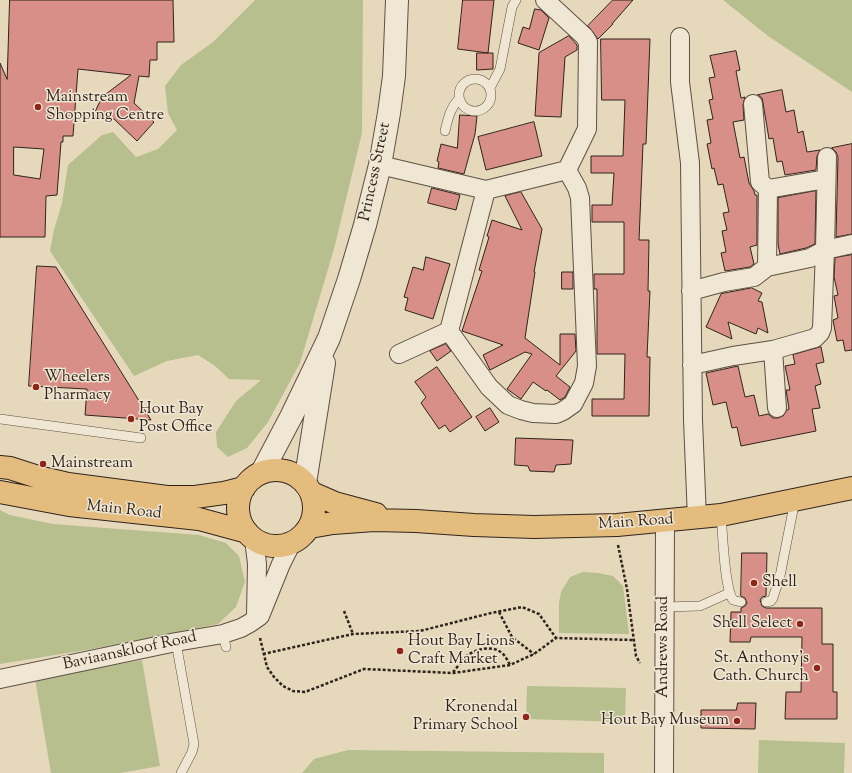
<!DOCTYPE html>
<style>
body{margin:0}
canvas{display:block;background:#e6d9bb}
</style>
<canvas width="852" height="773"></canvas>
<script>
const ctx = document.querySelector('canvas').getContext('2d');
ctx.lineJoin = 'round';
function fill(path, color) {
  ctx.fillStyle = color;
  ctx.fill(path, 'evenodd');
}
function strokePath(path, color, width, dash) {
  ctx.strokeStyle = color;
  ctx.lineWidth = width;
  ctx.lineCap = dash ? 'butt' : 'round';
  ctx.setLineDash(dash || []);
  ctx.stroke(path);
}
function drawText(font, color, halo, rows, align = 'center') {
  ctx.font = font + ' "Sorts Mill Goudy",serif';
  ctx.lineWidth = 3;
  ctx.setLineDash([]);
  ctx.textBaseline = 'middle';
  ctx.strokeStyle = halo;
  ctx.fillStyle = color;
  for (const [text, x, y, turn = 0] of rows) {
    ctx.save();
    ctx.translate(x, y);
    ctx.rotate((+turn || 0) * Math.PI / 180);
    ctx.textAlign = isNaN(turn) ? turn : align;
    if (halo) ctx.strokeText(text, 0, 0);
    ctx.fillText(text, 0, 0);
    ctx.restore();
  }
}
const green = new Path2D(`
 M255 0H363L362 133 334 249 300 363 268 422 247 448 228 457 217 447 216 432 236 401 261 380 229 379 215 366 198 355 167 361 134 376 50 251 54 230 62 203 68 165 102 135 113 132 136 157 158 149 177 130 168 113 165 86 181 65 213 42Z
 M723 0H852V92L768 36Z
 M0 510 10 515 53 524 199 535 226 543 239 556 245 582 236 607 218 624 92 649 0 664Z
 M583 572 598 573 613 576 623 586 629 634 559 633V603L561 592 570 577Z
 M142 660 160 766 120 773H51L35 679Z
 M527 686 626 688 625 722 526 719Z
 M759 740 845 743 844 773H758Z
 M348 750 604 753V773H302L314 759Z`);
const building = new Path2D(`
 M10 0H173L174 42H157V60H150L149 77 139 76 134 103 154 122 137 141 114 119 92 118 102 97 131 75 78 69 73 136H63V142H61L57 195 46 196 45 237H0V63L7 79ZM14 147 44 149 40 179 14 175Z
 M463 0H494L488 53 458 49Z
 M613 0H633L612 24H613L598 39 588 26Z
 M535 9 541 10 549 18 539 50 518 43 523 27 529 29Z
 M569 36 577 45V50L565 57 561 117 535 116 539 53Z
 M601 39H650L646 144H643L639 240H649L648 291H650L647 357H650L649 416H592V399H624L625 354H597V289H594V274H624V222H592V205H612L614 173H591V156H623L625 100H602Z
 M736 51 740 70 736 71 741 98 745 97 743 105 744 120 733 122 740 158 744 157 749 183 754 191 755 195H757V245L750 247 754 264 750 267 725 271 721 253 726 252 722 231 727 230 723 213 729 212 723 184 718 185 714 168 712 169 707 144 711 143 707 120 713 119 709 100 713 99 709 78 715 77 710 56Z
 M477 53H493V69L477 70Z
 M782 90 786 112 794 110 798 133 803 131 807 152 820 150 817 156 816 170 785 175 782 161 777 162 773 138 769 139 763 103 762 98 758 95Z
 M460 115 477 116 475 134 464 174 438 168 439 162 437 161 441 144 457 148Z
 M534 122 542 156 486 170 478 137Z
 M852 144V234L836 237 838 157 836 152 832 148Z
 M432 188 460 195 456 210 428 203Z
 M816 191 815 244 806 248 780 254 778 244V198Z
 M521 192 542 229 534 272H535L525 338 560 365V334H575L576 351 556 376 570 387 565 397 560 400 547 390 546 391 533 382 521 399 507 389 532 354 525 352 490 370 483 355 503 345 462 331 482 271 479 270 489 237 487 236 492 220 522 230 505 196Z
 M852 255V350L845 351 843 340 837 341 833 320 838 318 834 296 838 295 834 277 835 258Z
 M426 257 450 264 433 319 405 310 408 298 404 297 413 267 423 270Z
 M37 266 56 267 151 420 85 415 87 389 29 386Z
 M562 272H573V289H562Z
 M752 288 762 293 758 301 762 302 768 333 758 328 756 334 728 322 732 339 706 327 721 294Z
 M446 344 451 351 437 361 430 351Z
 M821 347 824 362 816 364 821 384 815 386 820 408 812 409 816 431 741 446 737 427 732 428 726 402 713 405 706 373 738 366 745 397 754 395 759 416 768 414 773 418H778L783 416 787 410 789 409 786 390H790L785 366 795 364 793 355Z
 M437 367 472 417 450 432 445 425 439 429 421 403 426 397 415 382Z
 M490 408 499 422 485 431 476 417Z
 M516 438 573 440 571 464 556 465 554 472 530 471 528 466 515 465Z
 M742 553H767L766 596 762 597 760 600 762 606 766 608H822V644H833V692H837V719H785L786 692H801L802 637H751L750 642H730L731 612H741V608L745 606 747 603 745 598 741 596Z
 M738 703H756L755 729 701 728V710H736Z`);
const path = new Path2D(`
 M618 545 627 589 636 656 640 663
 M344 611 353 634
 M499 612 512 637 534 654
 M260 638 267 667 274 677 283 686 293 691 305 692 364 669 453 673 510 665 534 654 556 638 634 640
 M263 654 353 634 420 631 491 613 522 607 539 614 556 638
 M453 672C457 668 461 661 465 657 475 649 493 644 503 654 506 657 508 661 510 665`);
const service = new Path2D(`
 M459 95a16 16 0 1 1 32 0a16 16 0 1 1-32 0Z
 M490 88 500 69 512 7 516 0
 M445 131C448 119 450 108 459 99
 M0 419 141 438
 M721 515C723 534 724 587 733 600L741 602
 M766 602 771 601 773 598 780 576 795 500
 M664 607 700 606 729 593
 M223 634 226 647
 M176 642 194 744 192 752 181 773`);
const minor = new Path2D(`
 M680 37V82L690 163 693 420 697 519
 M753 104 760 182 768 189 767 267
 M827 157 825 250 852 244
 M380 165 486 190 567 170 587 129 588 42 584 36 545 0
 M768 189 826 179
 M486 190 449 331 489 387 508 405 521 410 533 413 556 414 563 411 573 404 584 383 587 366 580 198 577 188 567 170
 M691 291 724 282 754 277 767 267 810 258 825 250 822 328 820 333 815 338 773 350 733 356 692 365
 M773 350 777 408
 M399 354 449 331
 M254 539 257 564 256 615
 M0 679 176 642 223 634 241 628 250 623 260 616 281 564 292 542
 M664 773 665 521`);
const tertiary = new Path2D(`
 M262 472 292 415 329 338 349 279 365 225 380 165 389 113 394 76 397 0
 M305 483 324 363`);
const primary = new Path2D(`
 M0 467 10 468 38 477 68 484 167 497H195L224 493 244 488
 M238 508a38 38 0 1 1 76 0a38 38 0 1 1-76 0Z
 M0 492 69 505 199 519 247 532
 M312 493 335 503 376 514
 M310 527 333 523 374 520 416 521 474 525 534 527 617 525 721 515 852 488`);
const markers = [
 [38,107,4,"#8f2418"],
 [36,387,4,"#8f2418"],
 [131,419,4,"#8f2418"],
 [43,464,4,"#8f2418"],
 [754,583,4,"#8f2418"],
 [800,624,4,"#8f2418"],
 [400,651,4,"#8f2418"],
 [817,668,4,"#8f2418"],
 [526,717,4,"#8f2418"],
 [737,721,4,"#8f2418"]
];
const poiNames = [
 ["Mainstream",46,98],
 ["Shopping Centre",46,116],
 ["Wheelers",44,378],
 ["Pharmacy",44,396],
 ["Hout Bay",139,410],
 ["Post Office",139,428],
 ["Mainstream",51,464],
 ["Shell",762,583],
 ["Shell Select",792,624,"right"],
 ["Hout Bay Lions",408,642],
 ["Craft Market",408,660],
 ["St. Anthony's",809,659,"right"],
 ["Cath. Church",809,677,"right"],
 ["Kronendal",518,708,"right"],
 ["Primary School",518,726,"right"],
 ["Hout Bay Museum",729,721,"right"]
];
const streetNames = [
 ["Princess Street",376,172,-78],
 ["Main Road",124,511,6],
 ["Main Road",636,523,-4],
 ["Andrews Road",664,647,-90],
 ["Baviaanskloof Road",130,652,-12]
];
fill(green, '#b7bf8e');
fill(building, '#d78f87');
strokePath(building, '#30231d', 1);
strokePath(service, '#5e5044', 10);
strokePath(minor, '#5e5044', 20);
strokePath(tertiary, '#5e5044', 24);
strokePath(primary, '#30231d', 24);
strokePath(path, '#30231d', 2.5, [3, 2]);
strokePath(service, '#efe6d3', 9);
strokePath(minor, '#efe6d3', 18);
strokePath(tertiary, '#efe6d3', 22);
strokePath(primary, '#e3bc7e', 22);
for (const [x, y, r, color] of markers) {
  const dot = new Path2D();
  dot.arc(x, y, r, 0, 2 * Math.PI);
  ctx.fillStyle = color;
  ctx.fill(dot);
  strokePath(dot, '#efe6d3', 1.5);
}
drawText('16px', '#30231d', '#efe6d3', poiNames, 'left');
drawText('16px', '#30231d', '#efe6d3', streetNames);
</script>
